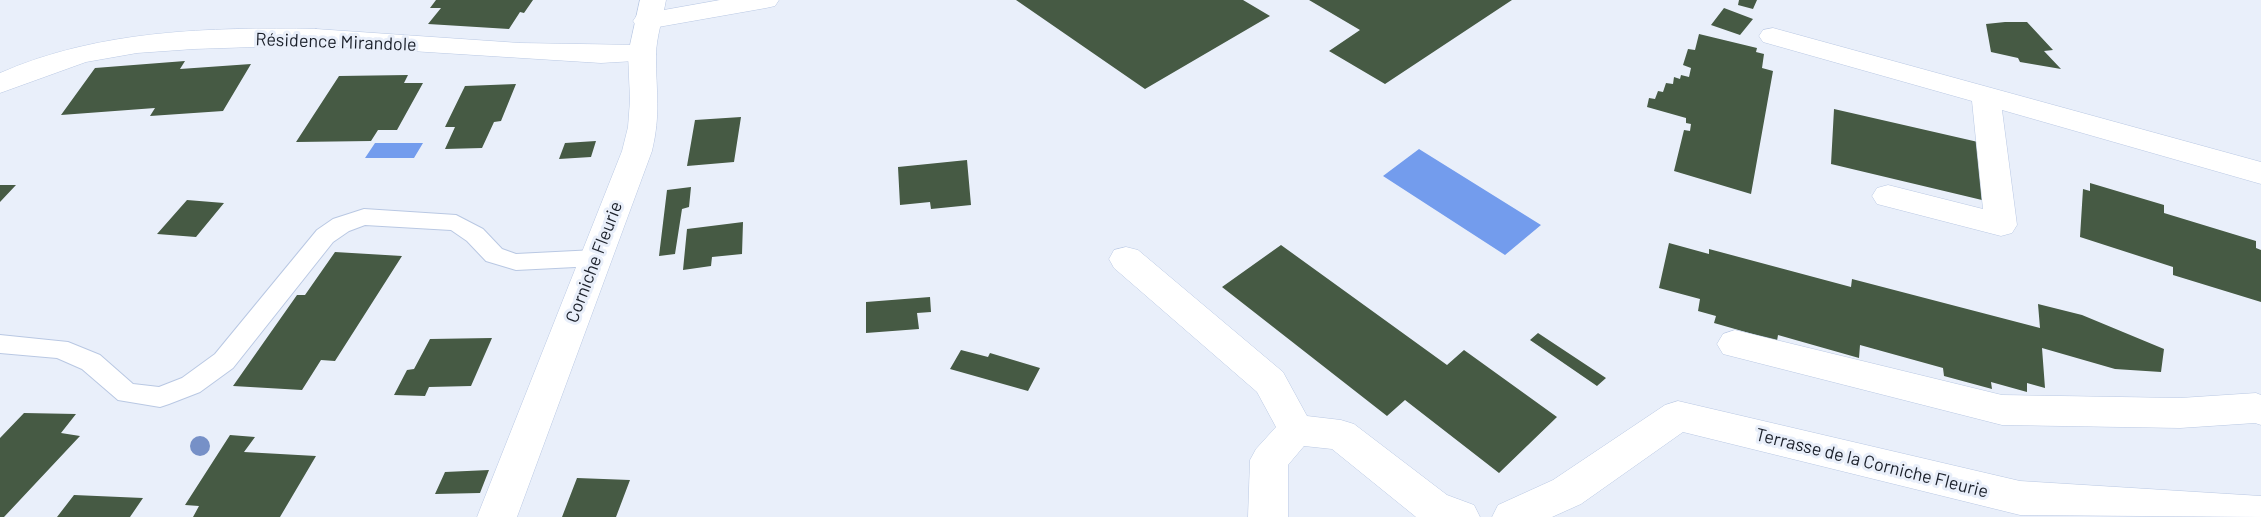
<!DOCTYPE html>
<meta charset="utf-8">
<style>
body{margin:0}
canvas{display:block;background:#e9effa}
</style>
<canvas width="2261" height="517"></canvas>
<script>
const ctx = document.querySelector('canvas').getContext('2d');
ctx.lineJoin = 'round';
function fill(path, color) {
  ctx.fillStyle = color;
  ctx.fill(path, 'evenodd');
}
function strokePath(path, color, width, dash) {
  ctx.strokeStyle = color;
  ctx.lineWidth = width;
  ctx.lineCap = dash ? 'butt' : 'round';
  ctx.setLineDash(dash || []);
  ctx.stroke(path);
}
function drawText(font, color, halo, rows, align = 'center') {
  ctx.font = font + ' Barlow,sans-serif';
  ctx.lineWidth = 6;
  ctx.setLineDash([]);
  ctx.textBaseline = 'middle';
  ctx.strokeStyle = halo;
  ctx.fillStyle = color;
  for (const [text, x, y, turn = 0] of rows) {
    ctx.save();
    ctx.translate(x, y);
    ctx.rotate((+turn || 0) * Math.PI / 180);
    ctx.textAlign = isNaN(turn) ? turn : align;
    if (halo) ctx.strokeText(text, 0, 0);
    ctx.fillText(text, 0, 0);
    ctx.restore();
  }
}
const water = new Path2D(`
 M375 143H423L414 158H365Z
 M1419 149 1541 225 1505 255 1383 176Z`);
const building = new Path2D(`
 M436 0H533L524 13 520 12 509 29 428 24 441 8H430Z
 M1016 0H1243L1270 16 1145 89Z
 M1309 0H1512L1385 84 1329 51 1360 30Z
 M1739 0H1757L1753 9 1738 5Z
 M1724 8 1753 19 1740 35 1711 25Z
 M2005 22H2027L2053 50 2044 51 2061 69 2020 62 2018 58 1991 52 1986 24Z
 M1699 34 1757 48 1756 52 1764 54 1762 68 1773 71 1751 194 1674 171 1684 130 1690 131 1691 124 1686 123V118L1647 107 1649 98 1655 99 1658 91 1663 92 1666 83 1673 84 1674 77 1680 79 1681 75 1689 77 1691 68 1683 65 1688 49 1695 50Z
 M185 61 180 69 251 64 223 111 150 116 155 108 61 115 95 68Z
 M408 75 404 83H423L397 130H378L371 141 296 142 339 76Z
 M516 84 501 121 494 122 482 148 445 149 455 127H445L465 86Z
 M1834 109 1978 142 1982 200 1831 164Z
 M741 117 734 162 687 166 695 120Z
 M596 141 591 157 559 159 565 143Z
 M967 160 971 205 931 209 930 202 900 205 898 167Z
 M2090 183 2164 205V213L2256 241V248L2261 250V302L2173 275V267L2080 237 2083 189 2090 191Z
 M0 185H16L0 202Z
 M691 187 689 207 682 209 675 254 659 256 667 190Z
 M187 200 224 203 196 237 157 234Z
 M743 222 742 254 712 257 711 266 683 270 687 229Z
 M1669 243 1709 254V249L1851 287 1852 279 2040 328 2038 304 2082 315 2164 349 2161 372 2115 369 2042 348 2045 388 2027 383V392L1991 382 1992 389 1944 376 1943 368 1860 345 1859 358 1778 335 1777 341 1714 323 1716 316 1698 311 1700 299 1659 288Z
 M1281 245 1447 365 1464 350 1557 417 1499 473 1405 400 1387 416 1222 287Z
 M335 252 402 256 335 361 321 360 302 390 233 386 297 295H305Z
 M930 297 931 312 917 313 919 329 866 333V302Z
 M1538 333 1606 378 1597 386 1530 340Z
 M492 338 471 386 429 387 425 396 394 395 407 370 414 369 430 339Z
 M961 350 988 357 990 353 1040 368 1028 391 950 369Z
 M24 413 76 414 61 433 80 436 4 517H0V438Z
 M230 435 255 437 244 452 316 456 280 517H193L199 506 185 505Z
 M489 470 480 493 435 494 445 472Z
 M577 478 630 480 616 517H562Z
 M74 495 143 498 130 517H57Z`);
const service = new Path2D(`
 M364 209 456 215 483 229 502 249 516 254 595 250 603 252 606 258 603 264 595 266 516 270 486 261 467 241 451 230 365 225 349 231 333 242 233 368 200 392 169 404 160 407 118 400 82 369 57 358 0 353V335L68 342 100 355 133 384 159 387 182 378 215 354 317 230 333 219Z`);
const minor = new Path2D(`
 M720 0H779L775 6 766 8 647 29 637 27 633 21 637 15 647 13Z
 M1773 28 2261 162V184L2002 110 2017 225 2012 233 2001 236 1877 204 1872 196 1877 188 1888 185 1983 209 1972 101 1763 42 1759 36 1763 30Z
 M316 29 520 43 642 45 652 48 656 54 652 60 601 63 316 45 194 49 137 53 86 62 0 93V73C98 30 210 27 316 29Z
 M1126 247 1138 250 1283 372 1307 416 1341 420 1354 424 1447 495 1474 505 1480 517H1416L1332 449 1304 446 1288 465V517H1248L1250 460 1256 449 1276 427 1257 392 1114 268 1109 259 1114 250Z
 M1735 330 2002 395 2180 398 2256 393 2261 395V425L2255 423 2180 428 2002 425 1723 354 1717 344 1723 334Z
 M1678 401 2020 481 2261 496V517L2020 515 1683 432 1581 504 1552 517H1492L1498 505 1553 480 1665 405Z`);
const secondary = new Path2D(`
 M640 0H666C663 18 656 38 656 56 656 92 661 114 652 151L517 517H477L622 151 628 127 630 100 628 54Z`);
const trees = [
 [200,446]
];
const streetNames = [
 ["Résidence Mirandole",336,42,2],
 ["Corniche Fleurie",594,262,-69],
 ["Terrasse de la Corniche Fleurie",1872,463,14]
];
fill(water, '#739ced');
fill(building, '#465a44');
strokePath(service, '#b9c8e3', 2);
strokePath(minor, '#b9c8e3', 1);
strokePath(secondary, '#b9c8e3', 1);
fill(service, '#fff');
fill(minor, '#fff');
fill(secondary, '#fff');
ctx.fillStyle = '#7690c7';
for (const [x, y] of trees) {
  ctx.beginPath();
  ctx.arc(x, y, 10, 0, 2 * Math.PI);
  ctx.fill();
}
drawText('18px', '#1a1f29', '#e9effa', streetNames);
</script>
